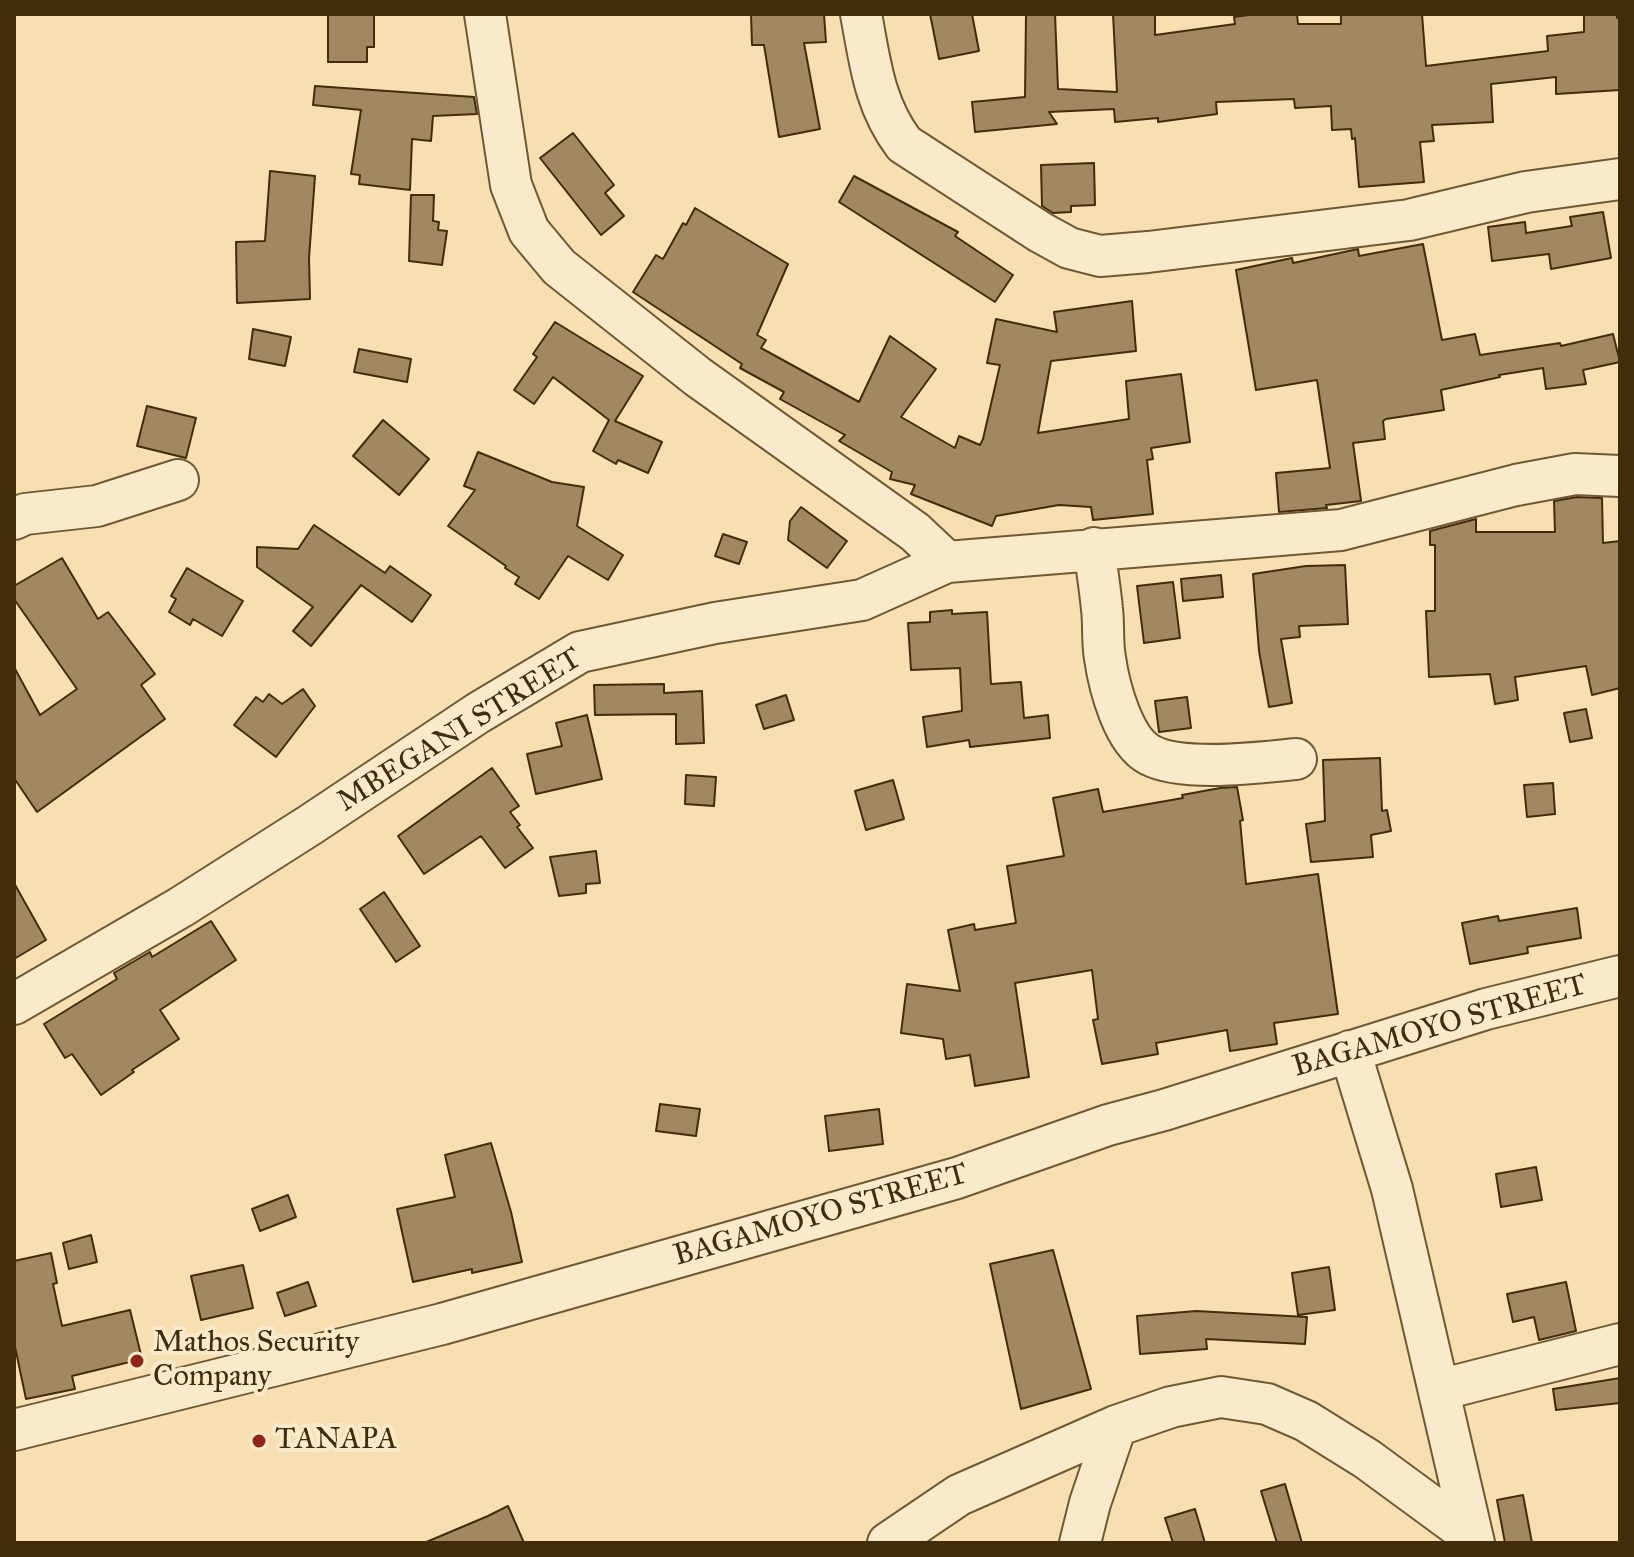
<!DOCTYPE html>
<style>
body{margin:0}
#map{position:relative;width:1634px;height:1557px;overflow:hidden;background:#f7dfb1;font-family:"IM FELL Great Primer",serif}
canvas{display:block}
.frame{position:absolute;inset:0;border:16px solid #422c0b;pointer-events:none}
</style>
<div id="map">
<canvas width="1634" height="1557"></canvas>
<div class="frame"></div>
</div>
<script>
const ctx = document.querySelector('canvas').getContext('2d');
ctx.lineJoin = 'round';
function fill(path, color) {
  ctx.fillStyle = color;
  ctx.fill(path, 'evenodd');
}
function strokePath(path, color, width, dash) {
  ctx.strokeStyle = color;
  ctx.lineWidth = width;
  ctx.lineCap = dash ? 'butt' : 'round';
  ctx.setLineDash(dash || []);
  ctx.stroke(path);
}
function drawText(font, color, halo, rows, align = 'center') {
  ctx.font = font + ' "IM FELL Great Primer",serif';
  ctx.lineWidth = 8;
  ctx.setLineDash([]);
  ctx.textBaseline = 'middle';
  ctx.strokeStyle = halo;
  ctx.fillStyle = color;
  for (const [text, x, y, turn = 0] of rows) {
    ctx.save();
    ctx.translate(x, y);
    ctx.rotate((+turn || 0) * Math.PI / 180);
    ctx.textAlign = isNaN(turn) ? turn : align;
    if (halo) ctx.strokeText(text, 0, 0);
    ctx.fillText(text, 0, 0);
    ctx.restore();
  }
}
const building = new Path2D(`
 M751 14H824L826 42 804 43 820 129 779 137 764 45H752Z
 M930 14H972L979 51 939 59Z
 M1026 14H1055L1058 89 1117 92 1113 14H1155V35L1235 24 1234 17 1256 14H1297L1298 24H1341V15L1422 14 1426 66 1548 51 1547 36 1584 32V14H1617V18H1620V90L1556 94V77L1491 84 1493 122 1432 125 1434 141 1420 142 1424 182 1359 187 1355 138 1352 139 1351 129 1332 130 1331 106 1295 108 1294 99 1216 102 1217 114 1158 122V118L1115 122 1114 109 1049 112 1057 124 975 132 972 102 1025 97Z
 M328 15H374V47H367V62H328Z
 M315 86 474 97 477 114 433 116 431 141 412 139 410 190 359 184 360 175 351 174 361 110 313 105Z
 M573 133 614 185 605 193 624 216 601 235 540 158Z
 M1094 163 1095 205 1071 206V212L1053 213 1042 206 1041 165Z
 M270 171 315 176 309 258 310 299 237 303 236 242 265 241Z
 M854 176 958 232 955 236 1013 275 995 302 839 202Z
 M411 195H434L433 221 439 222 438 230 447 231 442 265 409 261Z
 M695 208 788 264 757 335 766 340 761 348 859 402 890 336 936 369 901 417 955 448 959 436 980 445 983 439 1000 365 987 363 996 319 1057 332 1054 312 1132 301 1136 351 1051 361 1038 433 1129 419 1126 381 1181 374 1190 442 1151 448 1153 459 1147 460 1153 514 1093 520 1091 507 1059 505 996 516 992 526 911 494 915 485 890 479 892 472 839 441 845 435 780 399 784 392 740 368 742 364 633 292 656 255 663 259 683 223 686 225Z
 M1603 212 1611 258 1551 269 1549 254 1492 261 1488 227 1525 222 1526 233 1572 226 1570 217Z
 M1423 244 1442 340 1475 334 1480 355 1560 343 1561 346 1613 334 1620 362 1583 370 1586 384 1546 389 1543 368 1499 375 1500 377 1441 390 1444 410 1386 419 1383 421 1385 439 1353 443 1361 501 1326 505 1327 508 1279 512 1276 473 1330 468 1317 380 1256 390 1236 270 1292 258 1293 263 1358 249 1359 256Z
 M555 322 643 376 615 421 662 442 648 473 618 460 616 464 593 451 609 420 553 377 534 404 514 390 537 357 533 354Z
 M253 329 291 337 285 366 249 359Z
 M359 349 411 359 407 382 354 372Z
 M147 406 196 418 186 458 137 446Z
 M383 420 429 459 399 495 353 456Z
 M478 452 552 482 584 487 577 526 623 555 608 580 568 556 539 599 515 584 519 577 505 568 506 566 448 526 475 490 464 486Z
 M1577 497 1602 498 1603 543 1620 541V688L1592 695 1586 666 1515 677 1518 700 1495 704 1490 674 1429 677 1426 611H1435V545H1430V531L1476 519V532H1555L1554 501Z
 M801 507 847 541 827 568 788 540 790 521Z
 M314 525 385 573 390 566 431 595 412 622 361 585 311 646 293 631 313 607 257 567V547L298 549Z
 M723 534 747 542 739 564 715 556Z
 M62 558 98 619 108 612 155 674 141 685 165 719 37 812 14 778V667L40 715 77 689 14 599V586Z
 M1345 565 1348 624 1299 626 1300 637 1281 639 1292 703 1269 707 1259 651 1253 574 1306 566Z
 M187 568 243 601 222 636 193 619 190 625 169 612 176 599 171 596Z
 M1221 575 1223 597 1183 601 1181 579Z
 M1173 582 1180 638 1144 643 1137 586Z
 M952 610V614L987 612 991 684 1021 682 1024 718 1048 715 1050 738 970 747 969 740 927 747 923 717 962 711 960 668 911 670 908 623 930 622V612Z
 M664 684V693L702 691 704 743 676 744V714L595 715 594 685Z
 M303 689 315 706 276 757 234 725 256 697 263 702 269 694 282 704Z
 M786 695 794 720 764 729 756 705Z
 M1187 697 1191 728 1159 732 1155 701Z
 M1586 709 1592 738 1570 742 1564 713Z
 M587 715 602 779 536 794 527 754 562 746 556 723Z
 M1380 758 1382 811 1387 810 1391 831 1371 835 1373 857 1311 862 1306 824 1325 821 1323 760Z
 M492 768 519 806 510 812 520 825 517 827 533 848 505 868 481 836 424 874 398 836Z
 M686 775 716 777 714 806 685 804Z
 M893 780 904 819 866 830 855 791Z
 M1553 783 1555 814 1527 817 1524 785Z
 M1237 787 1243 820 1240 821 1246 884 1318 874 1338 1014 1274 1023 1277 1044 1230 1051 1227 1030 1156 1043 1158 1054 1102 1064 1093 1020 1098 1019 1092 970 1015 983 1029 1077 975 1086 970 1055 946 1059 943 1039 901 1033 907 984 960 991 948 930 974 924 975 930 1016 923 1007 866 1064 856 1053 798 1098 789 1103 812 1183 798 1182 795 1220 788Z
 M596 851 600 883 586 884V893L559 896 550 857Z
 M14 883 46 940 14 959Z
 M384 892 420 946 396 962 360 909Z
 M1577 908 1581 938 1527 947 1528 953 1470 964 1462 923 1498 916 1499 921Z
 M211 921 236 960 160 1010 179 1039 132 1070 134 1072 101 1095 72 1054 65 1058 44 1024 117 979 114 973 150 952 152 957Z
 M660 1104 700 1109 696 1136 656 1131Z
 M879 1109 883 1144 829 1151 825 1116Z
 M491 1143 511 1212 522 1262 472 1273V1269L413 1282 397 1209 455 1197 445 1155Z
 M1536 1167 1542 1200 1501 1207 1496 1174Z
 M288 1195 296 1217 260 1231 252 1209Z
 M91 1235 97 1262 69 1269 63 1243Z
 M1053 1250 1091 1389 1021 1409 990 1264Z
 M51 1253 57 1283 53 1284 62 1326 130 1310 142 1359 72 1376 75 1389 26 1399 14 1342V1261Z
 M243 1265 253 1308 201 1320 191 1276Z
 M1329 1267 1335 1310 1298 1315 1292 1273Z
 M308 1282 316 1306 285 1316 277 1293Z
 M1566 1282 1576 1331 1539 1340 1534 1317 1513 1322 1507 1294Z
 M1196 1311 1307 1317 1305 1344 1206 1339 1207 1349 1140 1354 1137 1316Z
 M1620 1378V1403L1556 1410 1553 1389Z
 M1285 1484 1302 1543H1277L1261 1491Z
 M1523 1495 1532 1543H1505L1497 1500Z
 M508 1506 524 1543H424L488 1516Z
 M1195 1509 1205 1543H1173L1165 1518Z`);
const minor = new Path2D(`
 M485 14 511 185 529 231 559 267 698 377 915 532 947 562 1341 530 1516 485 1575 474 1620 476
 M861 14C870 62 874 104 904 144L1040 232 1069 248 1100 256 1148 252 1409 220 1526 192 1620 179
 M14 519 25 514 97 506 178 480
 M1094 548C1097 569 1100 589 1102 609 1104 625 1102 642 1105 658 1109 686 1123 741 1150 755 1182 772 1260 763 1296 759
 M14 1004 181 907 310 825 478 713 580 652 715 623 862 600 947 562
 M1350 1051 1392 1189 1474 1543
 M1439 1390 1620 1344
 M14 1430 442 1324 957 1178 1108 1125 1164 1110 1486 1009 1620 976
 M888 1543 959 1495 1116 1426 1171 1407 1221 1397 1267 1404 1306 1421 1367 1459 1472 1536
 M1080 1543 1090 1503 1116 1426`);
const markers = [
 [137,1361,8,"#8f2418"],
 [259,1441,8,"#8f2418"]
];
const streetNames = [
 ["MBEGANI STREET",460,731,-32],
 ["BAGAMOYO STREET",1440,1027,-16],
 ["BAGAMOYO STREET",821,1216,-16]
];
const poiNames = [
 ["Mathos Security",153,1344],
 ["Company",153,1378],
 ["TANAPA",275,1441]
];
fill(building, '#a08961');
strokePath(building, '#422c0b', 2);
strokePath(minor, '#6f5934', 44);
strokePath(minor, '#faeacc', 40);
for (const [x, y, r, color] of markers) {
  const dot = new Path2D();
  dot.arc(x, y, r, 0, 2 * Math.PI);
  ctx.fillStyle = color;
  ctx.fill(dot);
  strokePath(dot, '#faeacc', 3);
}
drawText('30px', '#422c0b', '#faeacc', streetNames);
drawText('30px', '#422c0b', '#faeacc', poiNames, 'left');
</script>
